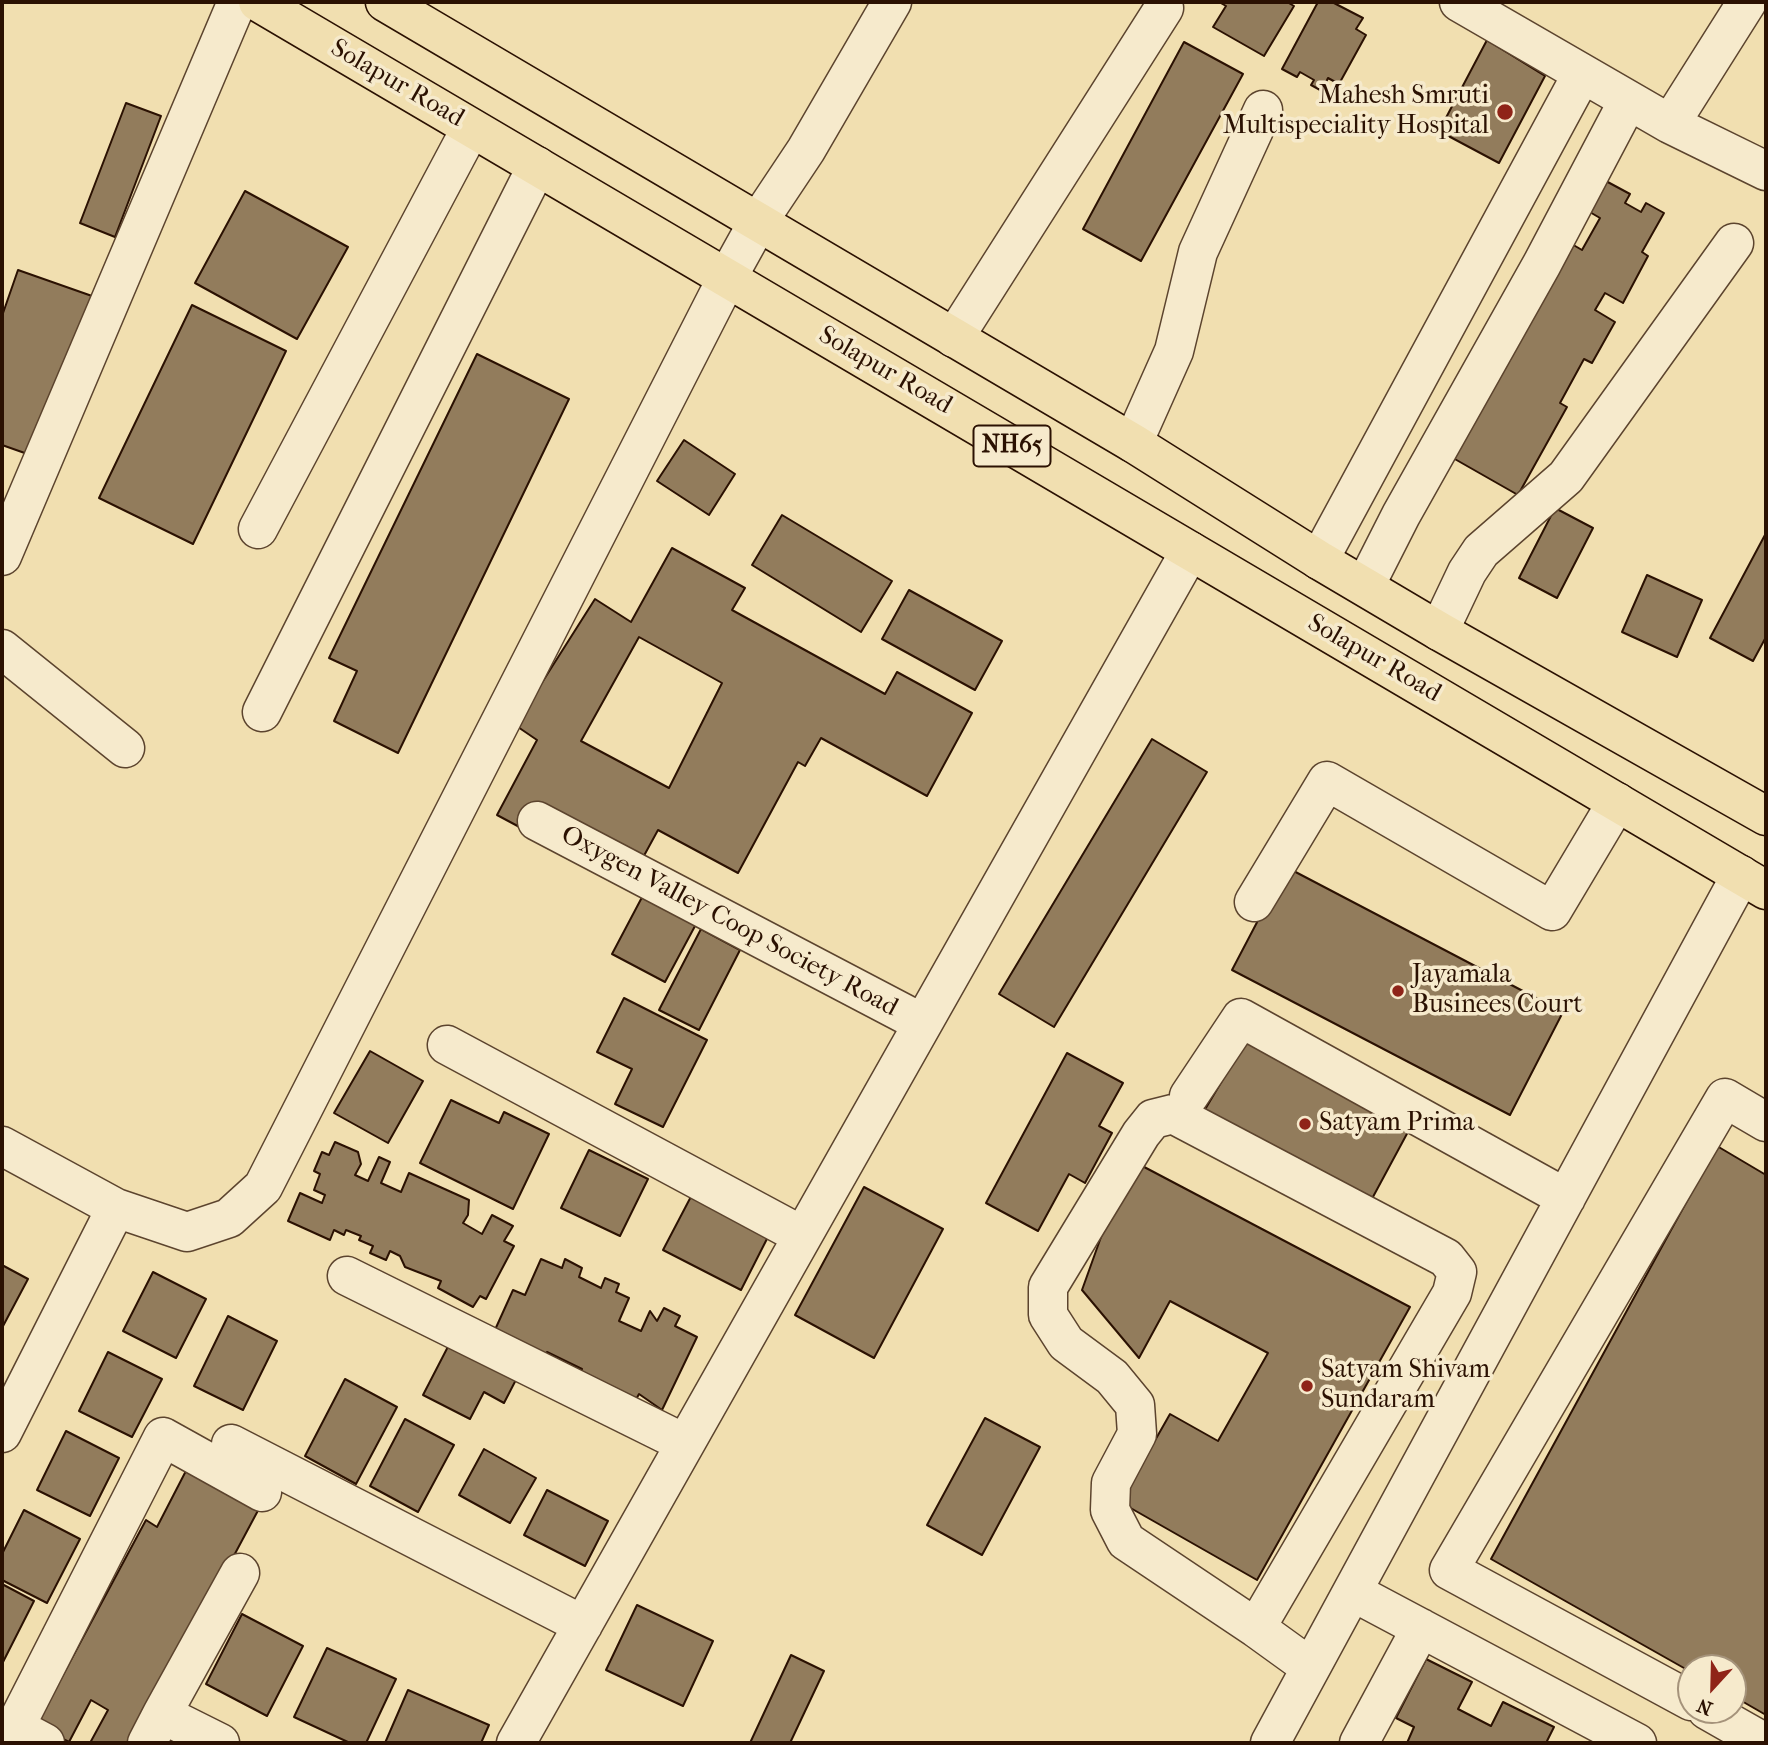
<!DOCTYPE html>
<style>
body{margin:0}
#map{position:relative;width:1768px;height:1745px;overflow:hidden;background:#f1dfb0;font-family:"IM FELL French Canon",serif}
canvas{display:block}
.frame{position:absolute;inset:0;border:4px solid #2b1102;pointer-events:none}
.north{position:absolute;left:1677px;top:1654px;width:70px;height:70px;box-sizing:border-box;background:#f6eacc;border:2px solid #a5937b;border-radius:50%;rotate:202deg;font-size:19px;font-weight:700;line-height:28px;text-align:center;color:#2b1102}
.north::after{content:'';display:block;margin:auto;width:24px;height:32px;background:#8f2418;clip-path:polygon(50% 0,100% 100%,50% 72%,0 100%)}
</style>
<div id="map">
<canvas width="1768" height="1745"></canvas>
<div class="frame"></div>
<div class="north">N</div>
</div>
<script>
const ctx = document.querySelector('canvas').getContext('2d');
ctx.lineJoin = 'round';
function fill(path, color) {
  ctx.fillStyle = color;
  ctx.fill(path, 'evenodd');
}
function strokePath(path, color, width, dash) {
  ctx.strokeStyle = color;
  ctx.lineWidth = width;
  ctx.lineCap = dash ? 'butt' : 'round';
  ctx.setLineDash(dash || []);
  ctx.stroke(path);
}
function drawText(font, color, halo, rows, align = 'center') {
  ctx.font = font + ' "IM FELL French Canon",serif';
  ctx.lineWidth = 7;
  ctx.setLineDash([]);
  ctx.textBaseline = 'middle';
  ctx.strokeStyle = halo;
  ctx.fillStyle = color;
  for (const [text, x, y, turn = 0] of rows) {
    ctx.save();
    ctx.translate(x, y);
    ctx.rotate((+turn || 0) * Math.PI / 180);
    ctx.textAlign = isNaN(turn) ? turn : align;
    if (halo) ctx.strokeText(text, 0, 0);
    ctx.fillText(text, 0, 0);
    ctx.restore();
  }
}
const building = new Path2D(`
 M1219 2H1287L1294 6 1264 56 1213 27 1226 6Z
 M1318 2H1332L1363 18 1356 29 1366 35 1339 84 1328 78 1322 91 1311 85 1314 80 1300 72 1297 77 1282 69Z
 M1487 40 1545 76 1499 163 1439 131Z
 M1184 42 1243 74 1141 261 1083 229Z
 M126 103 161 116 115 237 80 223Z
 M1604 180 1630 194 1625 203 1641 212 1646 203 1664 213 1642 252 1648 256 1623 303 1605 293 1595 310 1615 322 1592 363 1584 359 1560 403 1567 407 1518 495 1453 458 1570 243 1582 250 1600 218 1588 211Z
 M245 191 348 247 297 339 195 283Z
 M18 270 92 296 36 457 2 445V316Z
 M192 305 286 351 193 544 99 498Z
 M477 354 569 399 398 753 334 721 357 671 329 658Z
 M684 440 735 474 709 515 657 481Z
 M1555 508 1593 528 1557 598 1519 578Z
 M782 515 892 581 861 632 752 565Z
 M1766 533V637L1753 661 1710 638Z
 M672 548 745 588 732 610 885 694 897 672 972 713 927 796 821 738 805 766 798 762 738 873 658 830 628 885 497 815 537 740 515 725 595 599 631 622ZM639 637 722 683 669 788 581 741Z
 M1647 575 1702 600 1677 657 1622 632Z
 M909 590 1002 641 975 690 882 639Z
 M1152 739 1207 772 1054 1027 999 994Z
 M1286 867 1563 1012 1510 1115 1232 970Z
 M649 884 702 913 665 982 612 954Z
 M701 929 740 950 699 1030 659 1010Z
 M624 998 707 1040 663 1127 615 1104 632 1069 597 1052Z
 M1249 1035 1409 1130 1367 1208 1200 1118Z
 M370 1051 423 1081 388 1143 334 1113Z
 M1067 1053 1123 1083 1099 1126 1112 1133 1085 1183 1069 1174 1038 1231 986 1203Z
 M451 1100 499 1123 504 1112 549 1134 513 1209 420 1163Z
 M335 1142 358 1152 361 1164 355 1175 368 1181 379 1157 390 1162 381 1183 401 1192 409 1173 469 1200 468 1215 463 1223 482 1234 492 1215 513 1226 504 1241 514 1246 486 1299 480 1296 473 1307 438 1288 441 1281 405 1267 400 1256 390 1251 386 1260 370 1253 373 1246 359 1240 361 1236 346 1230 344 1235 334 1230 330 1240 288 1221 300 1193 322 1203 325 1195 314 1190 320 1174 314 1171 322 1152 329 1155Z
 M1717 1146 1766 1175V1715L1733 1696V1668H1691V1672L1491 1559Z
 M589 1150 648 1179 620 1236 561 1208Z
 M1129 1159 1410 1307 1257 1580 1120 1502 1170 1414 1218 1441 1268 1353 1170 1301 1139 1358 1082 1290Z
 M696 1187 773 1227 741 1290 663 1250Z
 M864 1187 943 1229 874 1358 795 1315Z
 M541 1259 562 1268 565 1259 582 1268 579 1277 601 1288 605 1278 619 1284 616 1292 629 1298 619 1321 641 1331 650 1311 657 1321 664 1308 680 1316 675 1326 697 1337 662 1410 639 1394 633 1405 577 1379 582 1369 547 1352 541 1366 494 1332 513 1290 525 1295Z
 M2 1265 28 1279 2 1328Z
 M153 1272 206 1299 176 1358 123 1331Z
 M228 1316 277 1341 243 1410 194 1386Z
 M454 1335 521 1370 504 1403 484 1392 470 1419 423 1395Z
 M108 1352 162 1379 132 1437 79 1411Z
 M345 1379 397 1407 356 1484 305 1456Z
 M985 1418 1040 1447 982 1555 927 1525Z
 M405 1419 454 1445 418 1512 370 1486Z
 M66 1431 119 1458 90 1516 37 1490Z
 M484 1449 536 1478 510 1523 459 1495Z
 M189 1465 262 1503 134 1743H90L108 1710 91 1700 69 1742 36 1725 146 1520 157 1527Z
 M547 1490 608 1521 585 1566 524 1535Z
 M24 1510 80 1539 47 1603 2 1580V1554Z
 M2 1584 34 1601 2 1664Z
 M637 1605 713 1641 683 1706 606 1670Z
 M242 1614 303 1646 267 1716 206 1684Z
 M327 1648 396 1679 366 1743H350L294 1717Z
 M791 1655 824 1671 790 1743H750Z
 M1426 1659 1472 1682 1458 1709 1491 1726 1503 1702 1554 1727 1546 1743H1407L1414 1727 1396 1718Z
 M408 1690 489 1725 481 1743H385Z`);
const minor = new Path2D(`
 M1459 2 1670 124 1766 171
 M1670 124 1747 2
 M954 338 1164 8
 M1133 443 1174 351 1198 252 1263 110
 M258 529 471 128
 M2 556 237 2
 M1319 560 1582 74
 M1365 586 1401 515 1542 264 1628 101
 M1439 631 1467 572 1481 551 1566 477 1734 243
 M2 649 125 748
 M262 712 537 166
 M537 821 922 1023
 M1254 902 1327 781 1552 911 1617 802
 M447 1045 801 1235
 M1189 1096 1241 1018 1566 1198
 M2 1146 116 1208 187 1232 229 1218 263 1187 727 278 758 222 806 150 892 2
 M347 1276 684 1443
 M2 1433 116 1208
 M231 1444 583 1625
 M1353 1592 1637 1743
 M1256 1628 1452 1293 1457 1272 1446 1258 1173 1114 1153 1119 1141 1134 1048 1287V1315L1066 1343 1112 1377 1135 1405 1137 1434 1111 1483 1110 1510 1126 1541 1256 1628 1310 1667
 M1691 1701 1449 1570 1725 1098 1766 1122
 M1707 1710 1765 1743
 M162 1714 240 1573
 M45 1743 15 1727 163 1437 262 1492
 M147 1743 162 1714 220 1743
 M516 1743 1190 551
 M1270 1743 1741 875
 M1359 1743 1421 1628`);
const highway = new Path2D(`
 M258 2 1766 890
 M385 2 1133 443 1319 560 1439 631 1766 816`);
const markers = [
 [1505,112,9,"#8f2418"],
 [1398,991,7,"#8f2418"],
 [1305,1124,7,"#8f2418"],
 [1307,1386,7,"#8f2418"]
];
const shields = [
 [1012,446,77]
];
const shieldNames = [
 ["NH65",1012,446]
];
const streetNames = [
 ["Solapur Road",397,84,30],
 ["Solapur Road",885,371,30],
 ["Solapur Road",1374,659,30],
 ["Oxygen Valley Coop Society Road",729,922,28]
];
const poiNames = [
 ["Mahesh Smruti",1489,97,"right"],
 ["Multispeciality Hospital",1489,127,"right"],
 ["Jayamala",1412,976],
 ["Businees Court",1412,1006],
 ["Satyam Prima",1319,1124],
 ["Satyam Shivam",1321,1371],
 ["Sundaram",1321,1401]
];
fill(building, '#927c5c');
strokePath(building, '#2b1102', 2);
strokePath(minor, '#5c442e', 41);
strokePath(highway, '#2b1102', 41);
strokePath(minor, '#f6eacc', 38);
strokePath(highway, '#f1dfb0', 38);
for (const [x, y, r, color] of markers) {
  const dot = new Path2D();
  dot.arc(x, y, r, 0, 2 * Math.PI);
  ctx.fillStyle = color;
  ctx.fill(dot);
  strokePath(dot, '#f6eacc', 2.5);
}
for (const [x, y, w] of shields) {
  const box = new Path2D();
  box.roundRect(x - w / 2, y - 20.5, w, 41, 5);
  ctx.fillStyle = '#f6eacc';
  ctx.fill(box);
  strokePath(box, '#2b1102', 2);
}
drawText('bold 24px', '#2b1102', null, shieldNames);
drawText('26px', '#2b1102', '#f6eacc', streetNames);
drawText('26px', '#2b1102', '#f6eacc', poiNames, 'left');
</script>
